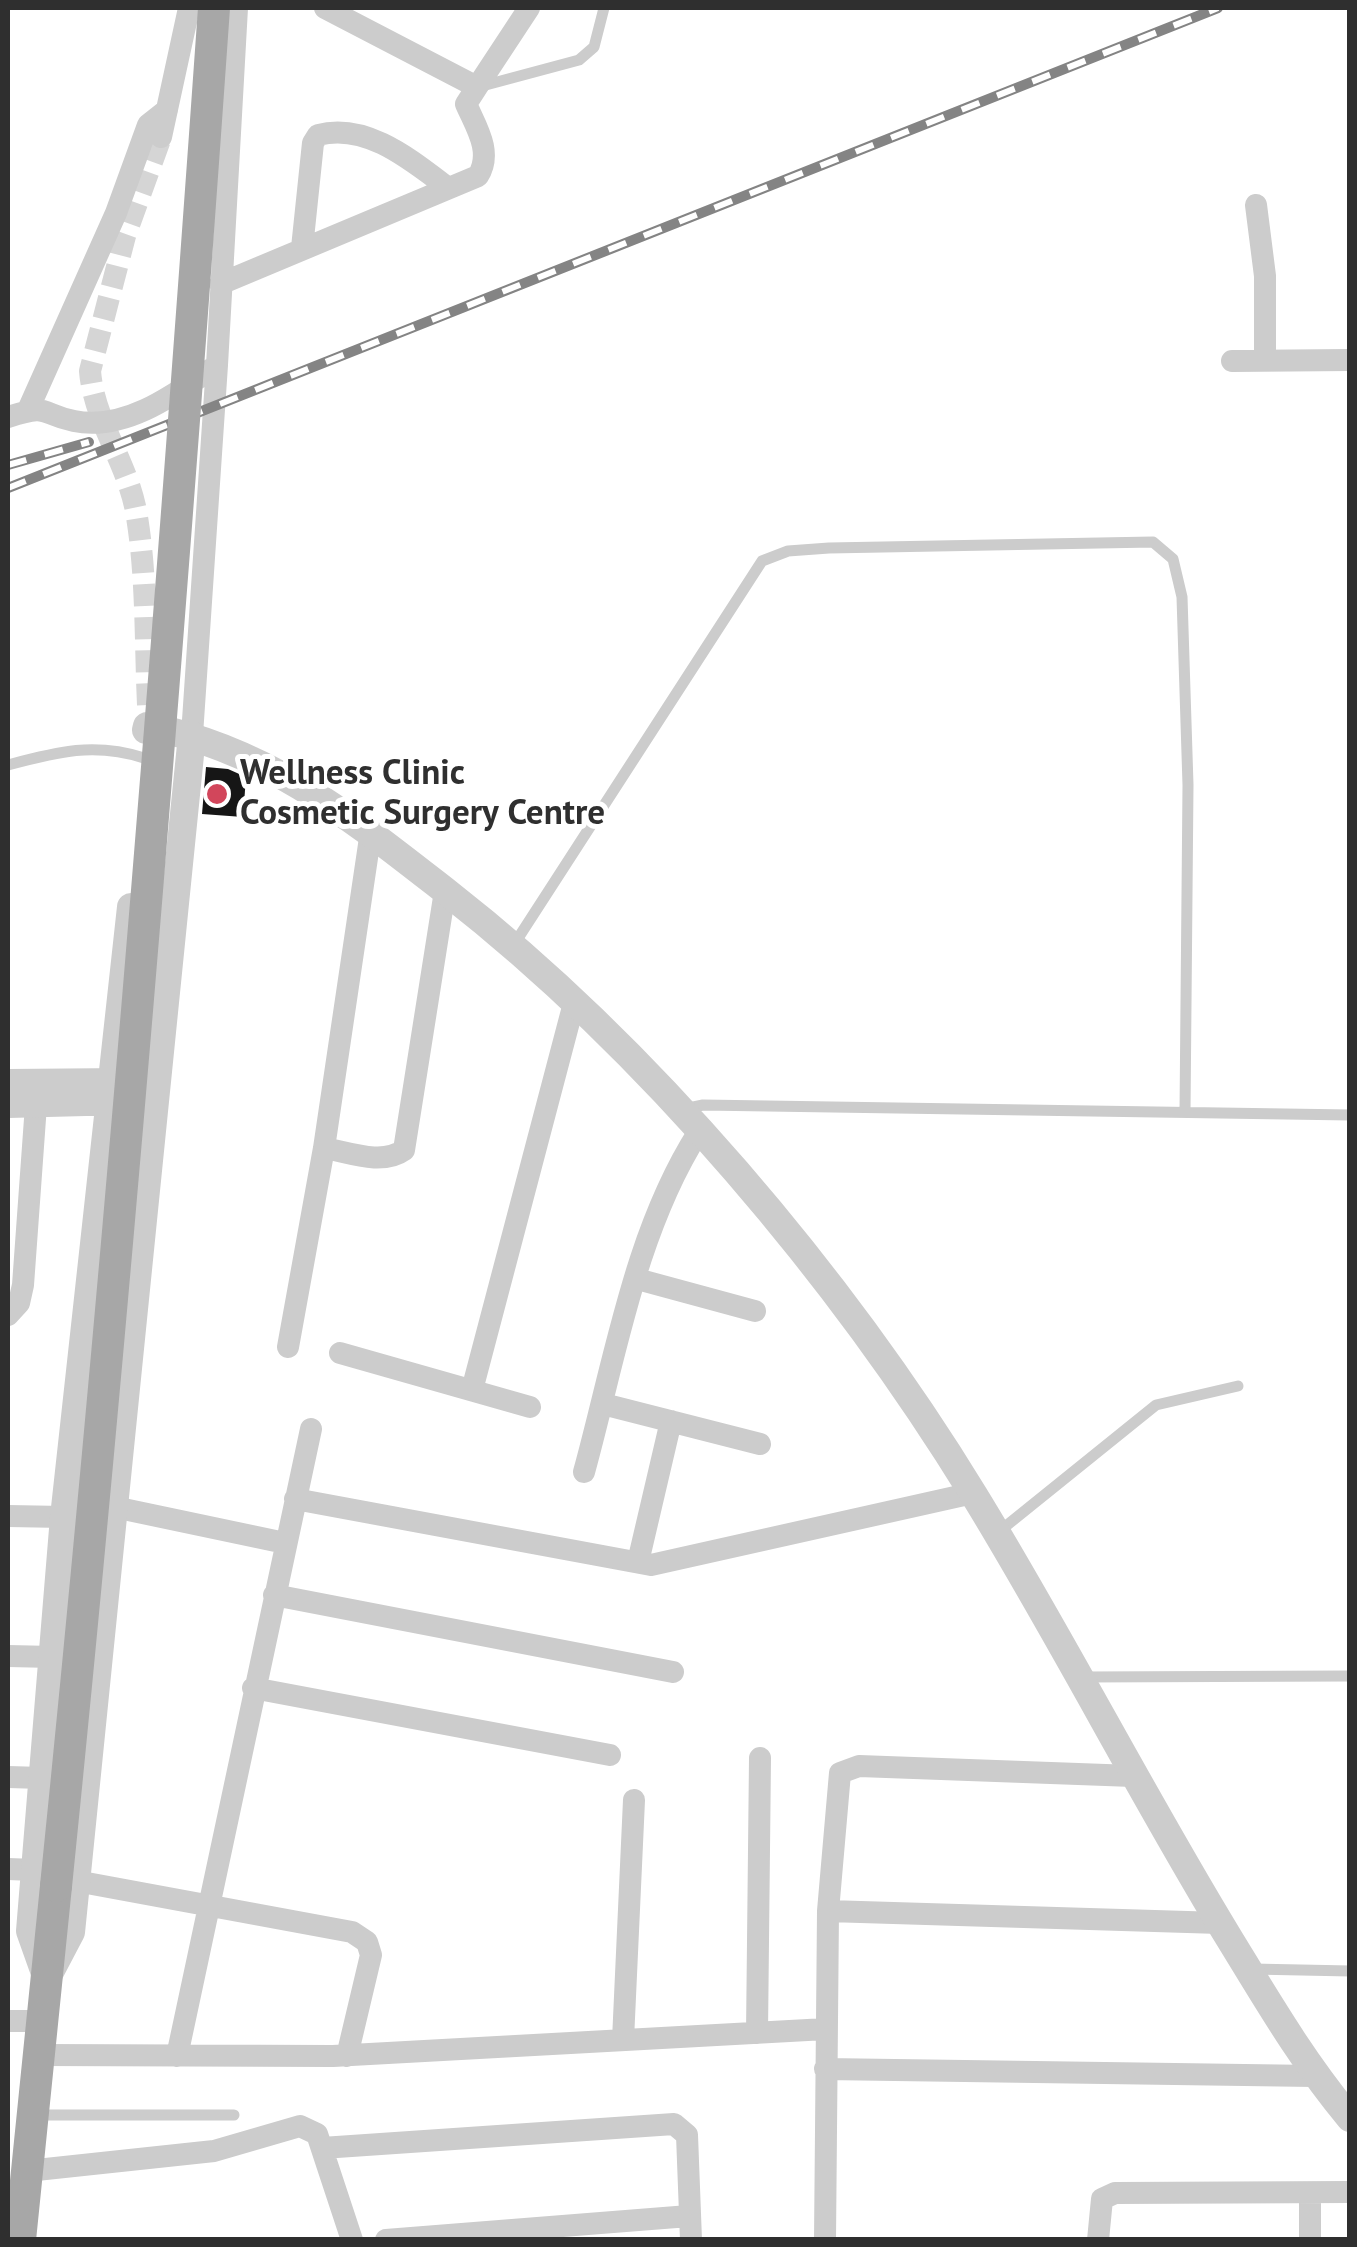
<!DOCTYPE html>
<style>
body{margin:0}
#map{position:relative;width:1357px;height:2247px;overflow:hidden;background:#fff;font-family:"PT Sans",sans-serif}
canvas{display:block}
.frame{position:absolute;inset:0;border:10px solid #2f2f2f;pointer-events:none}
</style>
<div id="map">
<canvas width="1357" height="2247"></canvas>
<div class="frame"></div>
</div>
<script>
const ctx = document.querySelector('canvas').getContext('2d');
ctx.lineJoin = 'round';
function fill(path, color) {
  ctx.fillStyle = color;
  ctx.fill(path, 'evenodd');
}
function strokePath(path, color, width, dash) {
  ctx.strokeStyle = color;
  ctx.lineWidth = width;
  ctx.lineCap = dash ? 'butt' : 'round';
  ctx.setLineDash(dash || []);
  ctx.stroke(path);
}
function drawText(font, color, halo, rows, align = 'center') {
  ctx.font = font + ' "PT Sans",sans-serif';
  ctx.lineWidth = 10;
  ctx.setLineDash([]);
  ctx.textBaseline = 'middle';
  ctx.strokeStyle = halo;
  ctx.fillStyle = color;
  for (const [text, x, y, turn = 0] of rows) {
    ctx.save();
    ctx.translate(x, y);
    ctx.rotate((+turn || 0) * Math.PI / 180);
    ctx.textAlign = isNaN(turn) ? turn : align;
    if (halo) ctx.strokeText(text, 0, 0);
    ctx.fillText(text, 0, 0);
    ctx.restore();
  }
}
const building = new Path2D(`
 M206 767 228 769 246 777 243 817 202 814Z`);
const minorTunnel = new Path2D(`
 M148 705C145 641 147 574 136 511 127 462 94 421 90 371L125 236 161 137`);
const service = new Path2D(`
 M482 86 579 60 594 47 604 8
 M8 765C57 752 94 742 144 758
 M513 946 762 561 788 551 829 548 1153 542 1173 559 1182 597 1188 785 1185 1112
 M684 1109 703 1105 1350 1115
 M996 1534 1156 1405 1238 1386
 M1084 1677 1350 1676
 M1252 1969 1350 1971
 M37 2115H234`);
const minor = new Path2D(`
 M325 8 477 87 529 8
 M161 137 189 8
 M1256 205 1265 276V360
 M302 248 313 143 318 135C366 122 411 160 447 187
 M220 284 478 176C493 152 476 127 466 104L477 87
 M1232 361 1350 360
 M28 410 116 213 148 125 167 110
 M8 417C51 403 39 414 74 421 126 432 178 392 217 365L237 8
 M192 735 217 365
 M324 1148C348 1152 382 1166 404 1150L445 891
 M637 1279 755 1311
 M8 1315 19 1303 23 1285 37 1091
 M288 1347 324 1148 371 831
 M340 1353 530 1407
 M472 1390 574 1003
 M603 1404 760 1444
 M584 1472C615 1359 635 1232 698 1133
 M295 1499 651 1565 973 1493
 M114 1507 285 1543
 M8 1516 64 1517
 M638 1562 671 1421
 M274 1595 673 1672
 M8 1656 53 1657
 M253 1688 610 1755
 M8 1777 42 1778
 M8 1869 35 1870
 M76 1881 352 1932 367 1942 371 1955 347 2056
 M828 1911 1220 1923
 M8 2021H42
 M757 2033 760 1758
 M623 2040 634 1800
 M39 2055 333 2056 826 2029
 M177 2056 311 1429
 M825 2069 1314 2076
 M322 2148 674 2124 687 2135 691 2240
 M27 2171 214 2151 300 2126 317 2134 352 2240
 M1310 2193V2240
 M386 2240 689 2216
 M825 2240 828 1911 840 1773 859 1766 1133 1776
 M1098 2240 1102 2199 1115 2193 1350 2192`);
const tertiary = new Path2D(`
 M146 730 147 726C268 749 353 819 448 893 649 1050 841 1278 974 1495 1063 1640 1140 1792 1229 1938 1267 2000 1303 2062 1350 2118
 M8 1083 126 1082
 M8 1104 125 1101
 M50 1972 71 1932 192 735
 M46 1976 30 1931 64 1517 131 907`);
const primary = new Path2D(`
 M20 2240 56 1886`);
const rail = new Path2D(`
 M8 465 89 442
 M8 488 1218 8`);
const primaryBridge = new Path2D(`
 M56 1886C120 1260 170 634 214 8`);
const markers = [
 [217,794,12,"#d2465b"]
];
const poiNames = [
 ["Wellness Clinic",240,774],
 ["Cosmetic Surgery Centre",240,814]
];
fill(building, '#161616');
strokePath(minorTunnel, '#d5d5d5', 22, [22, 11]);
strokePath(service, '#ccc', 11);
strokePath(minor, '#ccc', 22);
strokePath(tertiary, '#ccc', 28);
strokePath(primary, '#a7a7a7', 32);
strokePath(rail, '#848484', 10);
strokePath(rail, '#fff', 6, [19]);
strokePath(primaryBridge, '#a7a7a7', 32);
for (const [x, y, r, color] of markers) {
  const dot = new Path2D();
  dot.arc(x, y, r, 0, 2 * Math.PI);
  ctx.fillStyle = color;
  ctx.fill(dot);
  strokePath(dot, '#fff', 4);
}
drawText('bold 35px', '#2f2f2f', '#fff', poiNames, 'left');
</script>
